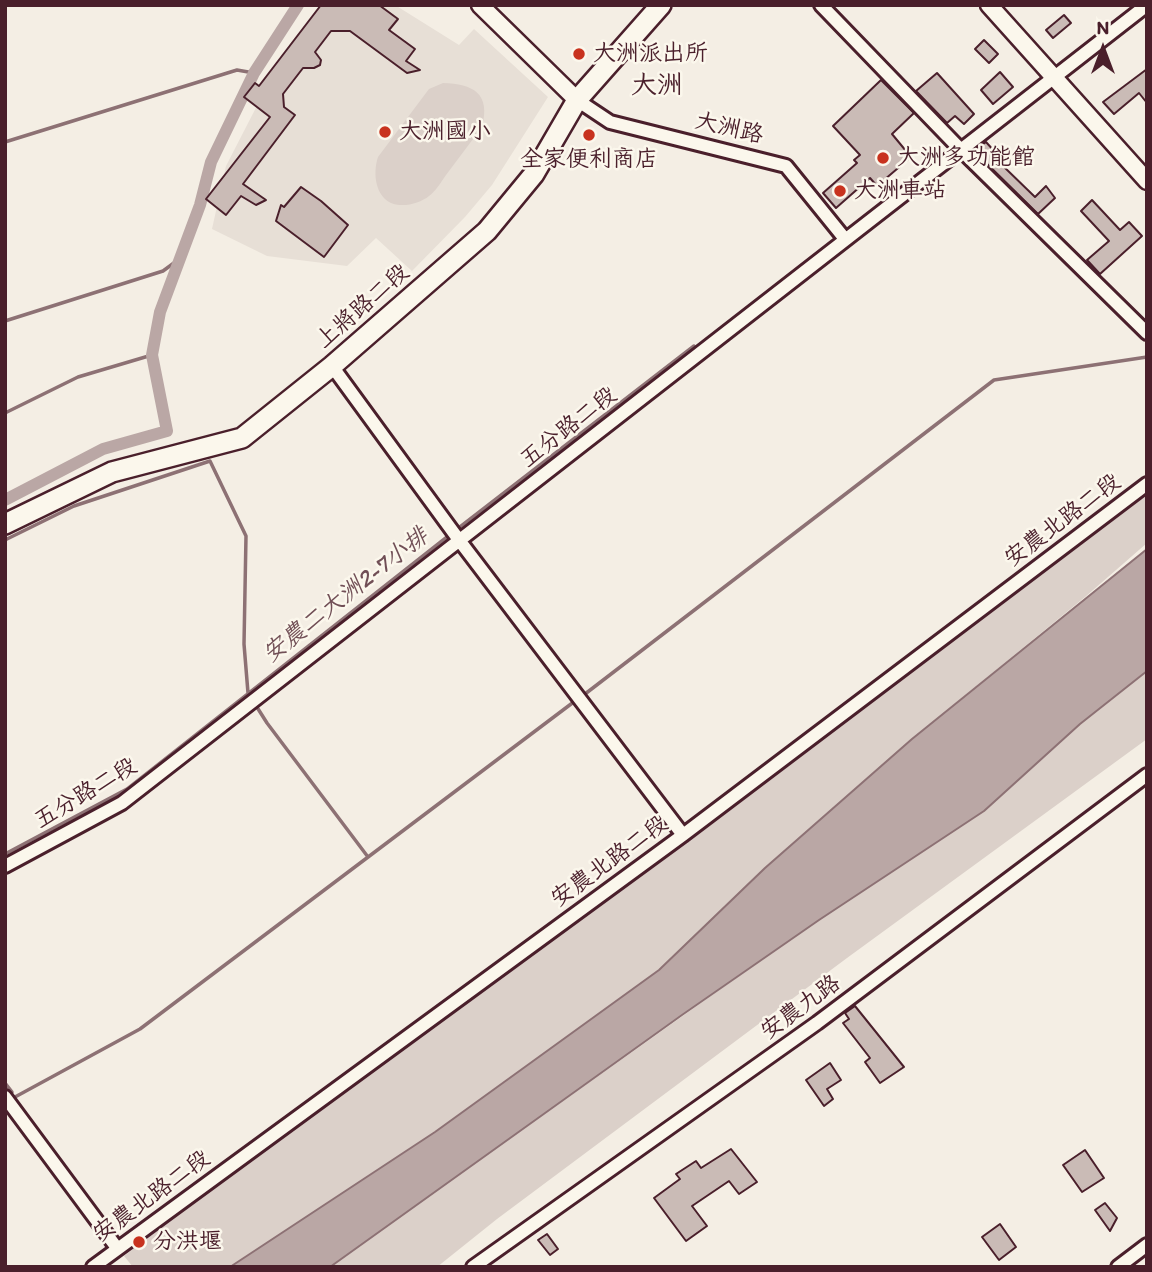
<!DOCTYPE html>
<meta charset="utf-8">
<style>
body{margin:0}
#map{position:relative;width:1152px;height:1272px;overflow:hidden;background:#f4eee4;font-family:Itim,sans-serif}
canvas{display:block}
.frame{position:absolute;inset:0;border:7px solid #4a1f2b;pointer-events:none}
.north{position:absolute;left:1068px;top:14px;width:70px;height:70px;-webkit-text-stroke:5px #fbf7ec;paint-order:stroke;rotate:0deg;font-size:19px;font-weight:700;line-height:28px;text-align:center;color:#4a1f2b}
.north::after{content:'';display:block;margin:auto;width:24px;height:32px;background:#4a1f2b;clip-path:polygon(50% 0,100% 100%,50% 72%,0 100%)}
</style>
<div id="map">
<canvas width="1152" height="1272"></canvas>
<div class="frame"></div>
<div class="north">N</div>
</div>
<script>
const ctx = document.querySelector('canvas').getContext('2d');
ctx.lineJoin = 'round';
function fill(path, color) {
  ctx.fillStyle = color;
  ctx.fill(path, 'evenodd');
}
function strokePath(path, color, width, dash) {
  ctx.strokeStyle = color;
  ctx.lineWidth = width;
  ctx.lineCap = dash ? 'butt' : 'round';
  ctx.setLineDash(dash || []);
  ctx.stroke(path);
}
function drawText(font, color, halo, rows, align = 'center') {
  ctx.font = font + ' Itim,"LXGW WenKai TC",sans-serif';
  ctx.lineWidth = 5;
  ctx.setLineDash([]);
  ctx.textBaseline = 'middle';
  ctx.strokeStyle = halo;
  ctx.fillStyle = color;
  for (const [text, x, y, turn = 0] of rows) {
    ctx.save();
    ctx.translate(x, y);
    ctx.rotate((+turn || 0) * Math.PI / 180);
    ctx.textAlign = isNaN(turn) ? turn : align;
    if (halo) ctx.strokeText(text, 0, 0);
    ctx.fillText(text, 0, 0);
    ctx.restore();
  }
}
const built = new Path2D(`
 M330 5H395L459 45 474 29 548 97 492 185 465 217 412 271 376 238 347 266 267 256 212 229 226 166 263 94Z`);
const green = new Path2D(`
 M443 83C473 84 491 93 482 127 470 143 458 159 446 175 441 182 436 191 429 196 418 205 395 210 384 198 374 187 374 169 378 157L429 89Z
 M1147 495V543L1085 597 912 739 765 868 659 970 435 1132 230 1267H133L124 1256 238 1167 686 839Z
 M1147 671V739L847 958 497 1219 437 1267H330C603 1070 883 881 1147 671Z`);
const water = new Path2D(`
 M1147 549V671L1080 724 984 811 819 920 682 1015 330 1267H230L435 1132 659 970 765 868 912 739Z`);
const stream = new Path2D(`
 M5 142 237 70 254 73
 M5 321 163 271 182 257
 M5 413 78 377 152 355
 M5 540 74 506 210 461 246 536 244 644 248 693 267 723 368 857
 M585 694 994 380 1147 357
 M5 854 127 789 448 536 694 346
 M5 1083 12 1092 7 1095
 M11 1097H15L140 1029 575 701`);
const canal = new Path2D(`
 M5 500 103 449 167 431 152 355 160 312 200 205 211 162 254 73 298 5`);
const building = new Path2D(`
 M321 5H379L398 19 389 30 415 49 406 61 420 70 407 73 350 31H331L315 52 321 60 320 65 314 68H303L283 94 284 107 295 115 243 184 266 200 256 205 241 196 226 215 206 199 270 117 244 97 255 83 259 86Z
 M1064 15 1071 23 1053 38 1046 30Z
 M984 40 998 54 989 63 975 49Z
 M1147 69V103L1139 93 1114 114 1103 102Z
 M1000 72 1013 87 993 104 981 90Z
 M937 73 974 114 964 124 955 116 947 123 916 91Z
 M881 80 914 113 892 134 911 157 877 186 870 178 836 208 823 193 857 163 854 160 860 155 833 126Z
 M986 142 995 152 1001 147 1010 156 1001 164 1035 197 1046 186 1055 198 1038 214 974 151Z
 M301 187 321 201 348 225 324 257 276 221 281 205 284 207Z
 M1092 200 1120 230 1129 222 1142 236 1100 274 1087 260 1109 241 1081 211Z
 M855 1006 904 1067 880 1083 865 1062 870 1058 843 1023 849 1019 845 1013Z
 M830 1063 841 1080 827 1089 833 1099 824 1106 806 1080Z
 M731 1149 757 1182 739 1194 729 1181 692 1206 707 1226 686 1241 654 1198 680 1179 676 1174 696 1161 701 1168Z
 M1085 1150 1104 1178 1082 1192 1063 1165Z
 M1105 1203 1117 1218 1110 1231 1095 1210Z
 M1000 1224 1016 1247 999 1260 982 1237Z
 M547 1234 558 1249 550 1255 538 1240Z`);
const minor = new Path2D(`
 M821 5 960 149 1147 333
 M577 100 610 122 786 166 845 239
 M332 366 459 540 683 835
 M5 866 122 803 1147 5
 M5 1097 117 1248
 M93 1267 683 835 1147 484
 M473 1267 817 1023 1147 775
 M1118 1267 1147 1245`);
const tertiary = new Path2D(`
 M480 5 577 100
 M989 5 1147 181`);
const secondary = new Path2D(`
 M5 524 112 472 242 438 332 366 487 231 534 174 577 100 661 5`);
const markers = [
 [579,54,7,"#c8321e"],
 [385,132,7,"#c8321e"],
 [589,135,7,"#c8321e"],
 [883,158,7,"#c8321e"],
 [840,191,7,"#c8321e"],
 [139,1242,7,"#c8321e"]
];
const poiNames = [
 ["大洲派出所",593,54],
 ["大洲國小",399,132],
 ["大洲多功能館",897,158],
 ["全家便利商店",589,160,"center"],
 ["大洲車站",854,191],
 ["分洪堰",153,1242]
];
const streetNames = [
 ["大洲路",729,129,13],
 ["上將路二段",363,307,-41],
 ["五分路二段",569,428,-38],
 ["安農北路二段",1063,521,-37],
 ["五分路二段",86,794,-31],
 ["安農北路二段",610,862,-36],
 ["安農九路",801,1008,-36],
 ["安農北路二段",152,1197,-36]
];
const waterNames = [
 ["安農二大洲2-7小排",346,596,-38]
];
const quarterNames = [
 ["大洲",657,86]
];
fill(built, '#e7dfd6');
fill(green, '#dbd0c9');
fill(water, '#baa7a5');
strokePath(water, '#8d7174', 2);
strokePath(stream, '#8d7174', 3.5);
strokePath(canal, '#baa7a5', 12);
fill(building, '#cabbb6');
strokePath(building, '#4a1f2b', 2);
strokePath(minor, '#4a1f2b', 18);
strokePath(tertiary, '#4a1f2b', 21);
strokePath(secondary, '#4a1f2b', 24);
strokePath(minor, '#fbf7ec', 12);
strokePath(tertiary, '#fbf7ec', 16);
strokePath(secondary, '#fbf7ec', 19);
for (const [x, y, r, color] of markers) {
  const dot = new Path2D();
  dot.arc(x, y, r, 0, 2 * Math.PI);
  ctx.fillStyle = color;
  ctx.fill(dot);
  strokePath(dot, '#fbf7ec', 2.5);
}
drawText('23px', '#4a1f2b', '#fbf7ec', poiNames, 'left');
drawText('23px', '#4a1f2b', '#fbf7ec', streetNames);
drawText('italic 24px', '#714f56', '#fbf7ec', waterNames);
drawText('26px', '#4a1f2b', '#fbf7ec', quarterNames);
</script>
